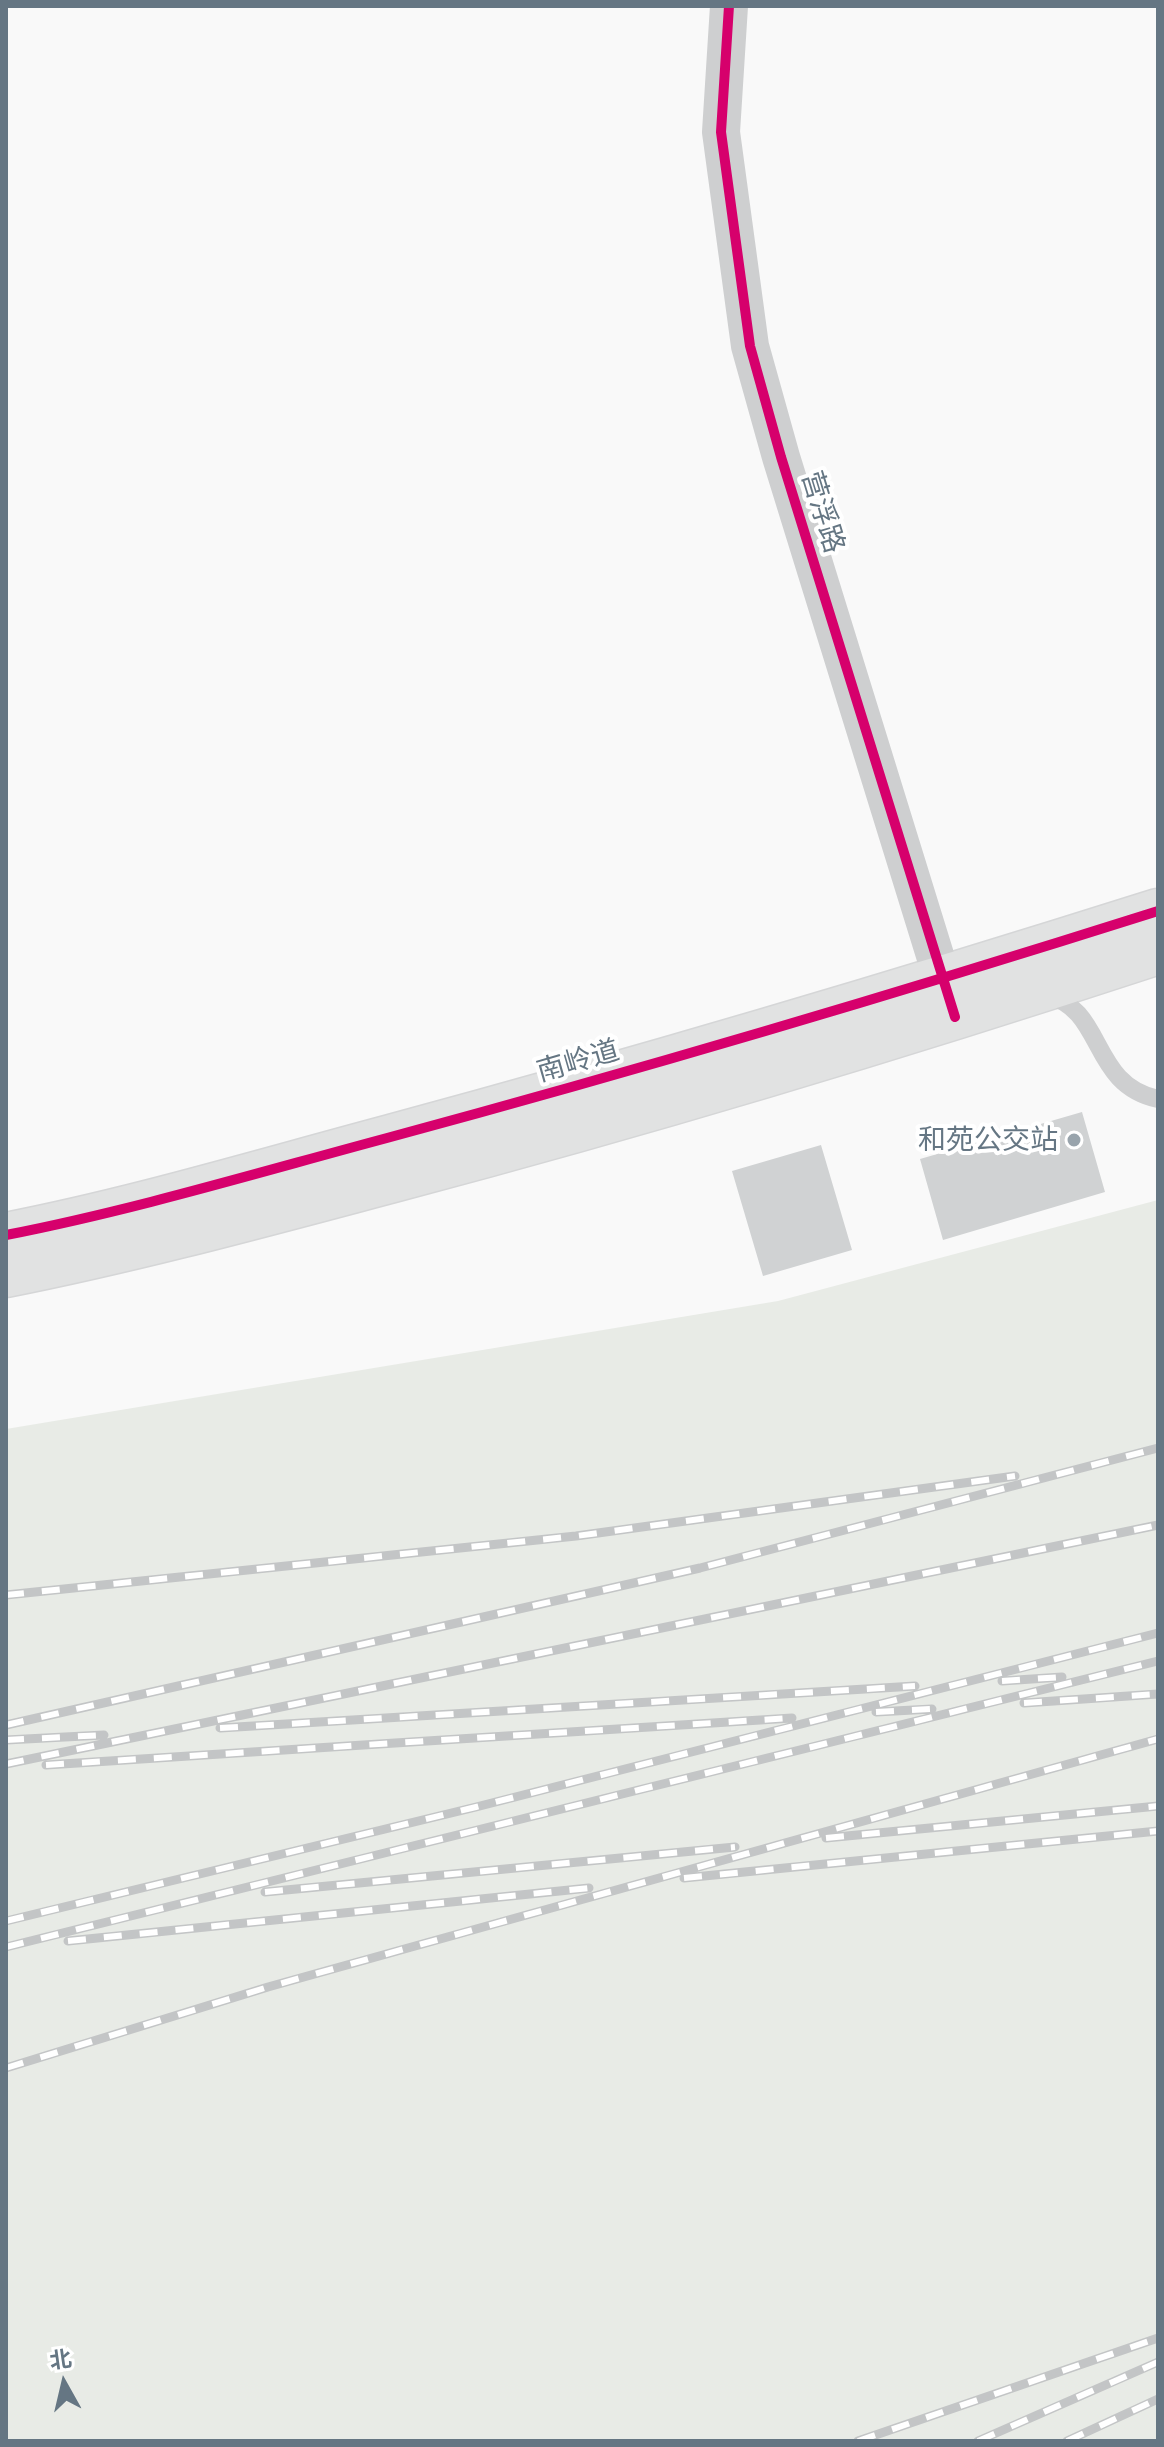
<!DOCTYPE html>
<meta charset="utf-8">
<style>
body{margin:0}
#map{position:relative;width:1164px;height:2447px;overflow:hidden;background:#f9f9f9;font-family:Lato,"Noto Sans SC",sans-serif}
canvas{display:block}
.frame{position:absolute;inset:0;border:8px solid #657683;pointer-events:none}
.north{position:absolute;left:24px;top:2343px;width:80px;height:80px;-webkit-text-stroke:6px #fff;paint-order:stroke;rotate:352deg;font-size:22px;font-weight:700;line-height:32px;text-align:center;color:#657683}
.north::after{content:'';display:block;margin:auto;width:28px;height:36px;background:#657683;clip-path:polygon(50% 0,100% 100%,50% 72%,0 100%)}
</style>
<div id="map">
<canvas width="1164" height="2447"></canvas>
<div class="frame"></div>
<div class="north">北</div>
</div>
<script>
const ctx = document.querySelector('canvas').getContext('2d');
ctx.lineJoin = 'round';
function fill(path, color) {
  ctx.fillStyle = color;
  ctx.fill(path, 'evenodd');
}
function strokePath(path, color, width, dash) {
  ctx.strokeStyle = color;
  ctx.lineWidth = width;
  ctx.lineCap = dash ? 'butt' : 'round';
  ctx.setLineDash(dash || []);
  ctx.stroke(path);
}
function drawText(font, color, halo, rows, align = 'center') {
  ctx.font = font + ' Lato,"Noto Sans SC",sans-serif';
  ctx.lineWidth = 8;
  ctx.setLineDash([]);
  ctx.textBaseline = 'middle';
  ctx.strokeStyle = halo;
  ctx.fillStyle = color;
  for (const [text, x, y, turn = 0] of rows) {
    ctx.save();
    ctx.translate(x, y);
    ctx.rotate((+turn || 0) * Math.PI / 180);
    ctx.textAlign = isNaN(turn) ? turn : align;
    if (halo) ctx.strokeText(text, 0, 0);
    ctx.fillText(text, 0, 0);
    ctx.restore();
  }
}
const green = new Path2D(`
 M1158 1200V2441H6V1429L778 1301Z`);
const building = new Path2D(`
 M1082 1112 1105 1192 943 1240 920 1159Z
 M821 1145 852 1250 763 1276 732 1171Z`);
const lane = new Path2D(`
 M1046 995C1106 1009 1089 1084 1158 1099`);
const street = new Path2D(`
 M729 6 721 132 750 346 781 457 951 1007`);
const secondary = new Path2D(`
 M6 1235C134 1210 260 1172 387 1138 646 1068 902 992 1158 911
 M6 1275C137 1249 265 1214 393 1180 650 1112 905 1035 1158 952`);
const rail = new Path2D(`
 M6 1595 576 1536 1015 1476
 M1002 1681 1062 1677
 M1024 1703 1158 1694
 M876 1712 932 1709
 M6 1725 700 1568 1158 1448
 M220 1728 915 1686
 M6 1740 104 1735
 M6 1764 1158 1525
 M46 1765 792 1718
 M826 1838 1158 1806
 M684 1878 1158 1831
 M265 1892 735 1847
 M6 1921 476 1807 1158 1633
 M68 1941 589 1888
 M6 1947 1158 1661
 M6 2068 268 1987 1158 1739
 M858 2441 1158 2338
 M978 2441 1158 2362
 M1067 2441 1158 2399`);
const cycleway = new Path2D(`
 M729 6 721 132 750 346 781 457 955 1017
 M6 1235C134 1210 260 1172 387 1138 646 1068 902 992 1158 911`);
const markers = [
 [1074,1140,8,"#99a4ac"]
];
const streetNames = [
 ["营浮路",823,512,73],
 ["南岭道",578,1061,-16]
];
const poiNames = [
 ["和苑公交站",1058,1140]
];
fill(green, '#e8ebe6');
fill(building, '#d0d2d3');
strokePath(secondary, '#d5d6d7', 47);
strokePath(lane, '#cecfd0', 18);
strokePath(street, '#cecfd0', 38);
strokePath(secondary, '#e1e2e2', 44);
strokePath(rail, '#c3c5c6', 9);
strokePath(rail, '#fff', 6, [18]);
strokePath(cycleway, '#d6006c', 10);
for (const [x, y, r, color] of markers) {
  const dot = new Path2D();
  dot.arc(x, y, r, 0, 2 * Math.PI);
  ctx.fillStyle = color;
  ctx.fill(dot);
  strokePath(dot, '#fff', 3);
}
drawText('28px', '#657683', '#fff', streetNames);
drawText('28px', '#657683', '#fff', poiNames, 'right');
</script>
